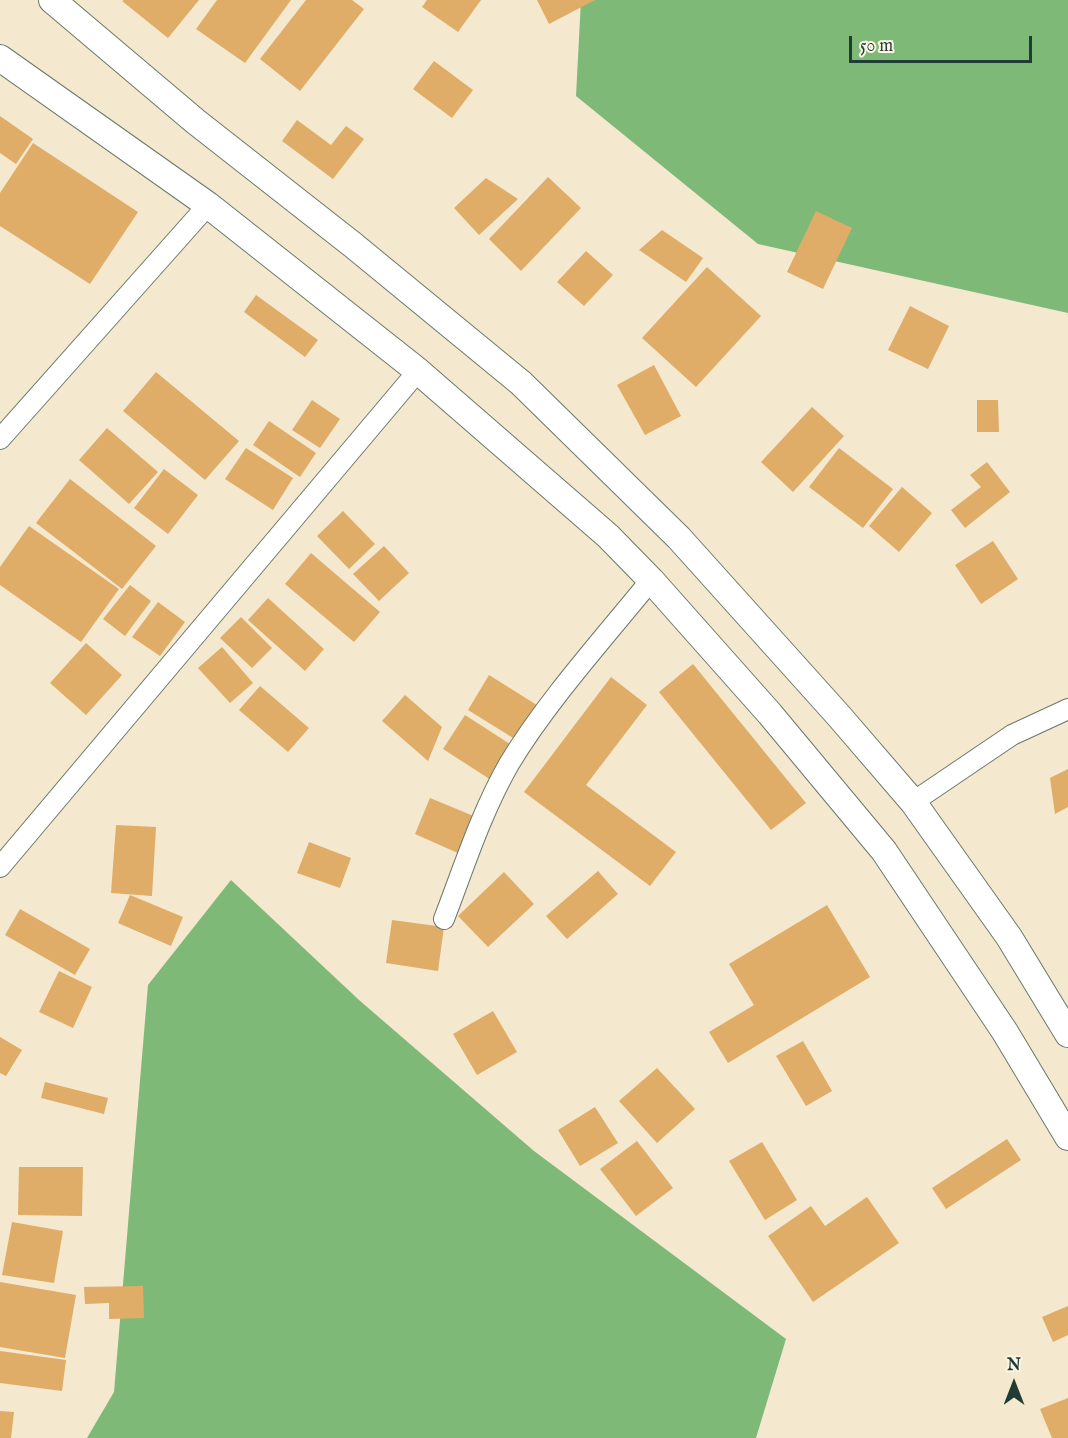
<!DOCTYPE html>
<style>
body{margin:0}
#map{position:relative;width:1068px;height:1438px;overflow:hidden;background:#f4e8cf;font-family:"IM FELL English",serif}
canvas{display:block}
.north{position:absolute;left:984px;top:1354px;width:60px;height:60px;-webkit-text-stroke:4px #fcf5e5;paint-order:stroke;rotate:0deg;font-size:16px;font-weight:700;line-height:24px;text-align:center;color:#1f3d34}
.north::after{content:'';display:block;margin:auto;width:21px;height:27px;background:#1f3d34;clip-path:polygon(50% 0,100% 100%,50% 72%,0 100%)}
.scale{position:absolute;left:849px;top:36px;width:183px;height:27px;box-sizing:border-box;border:3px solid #1f3d34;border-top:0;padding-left:8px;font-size:18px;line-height:21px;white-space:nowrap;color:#1f3d34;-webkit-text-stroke:4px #fcf5e5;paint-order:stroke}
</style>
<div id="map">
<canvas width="1068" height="1438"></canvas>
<div class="north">N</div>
<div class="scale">50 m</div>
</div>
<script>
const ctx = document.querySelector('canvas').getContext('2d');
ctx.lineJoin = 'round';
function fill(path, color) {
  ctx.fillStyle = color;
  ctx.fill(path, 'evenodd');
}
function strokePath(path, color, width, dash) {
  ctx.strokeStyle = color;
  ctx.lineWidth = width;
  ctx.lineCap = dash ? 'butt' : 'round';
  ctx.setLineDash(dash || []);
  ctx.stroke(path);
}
const forest = new Path2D(`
 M581 0H1068V313L758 244 576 96Z
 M231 880 359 1000 534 1151 786 1339 756 1438H87L114 1392 148 985Z`);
const building = new Path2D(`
 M124 0H199L168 38 122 1Z
 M217 0H291L245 63 196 29Z
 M306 0H352L364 9 300 91 260 59Z
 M427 0H481L458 32 422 7Z
 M537 0H595L549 24Z
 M434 61 473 90 452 118 413 89Z
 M0 116 33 139 16 164 0 153Z
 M297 120 331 145 346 126 364 139 333 179 282 141Z
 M33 143 138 212 90 284 0 226V193Z
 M548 177 581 208 521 271 489 239Z
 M486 178 518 199 479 235 454 208Z
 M816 211 852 228 823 289 787 272Z
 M662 230 703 258 686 282 639 250Z
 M586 251 613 275 584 306 557 282Z
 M707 267 761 316 696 387 642 338Z
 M256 295 318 340 305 357 244 312Z
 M910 306 949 326 928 369 888 350Z
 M654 365 681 416 645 435 617 385Z
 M156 372 239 441 205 480 123 411Z
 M312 400 340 419 320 448 292 430Z
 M977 400H998L999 432H977Z
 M812 407 844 436 793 492 761 462Z
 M269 421 316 453 300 477 253 445Z
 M107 428 158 472 129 504 79 460Z
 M246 448 293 478 273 510 225 479Z
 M839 448 893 489 863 528 809 487Z
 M987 462 1010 492 965 528 951 510 981 487 970 475Z
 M164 469 198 495 168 534 134 508Z
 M70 479 156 546 122 589 36 523Z
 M902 487 932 513 899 552 869 526Z
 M343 511 375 544 349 569 317 536Z
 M29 526 119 589 81 642 0 585V567Z
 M993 541 1018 579 981 604 955 565Z
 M384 546 409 573 379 601 353 574Z
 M311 553 380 612 354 642 285 584Z
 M130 585 151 601 125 636 103 619Z
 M268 598 324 649 305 671 248 620Z
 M158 602 185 622 160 656 132 637Z
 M241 617 272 648 252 668 220 638Z
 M86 643 122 675 86 715 50 683Z
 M222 647 253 683 230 703 198 668Z
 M693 664 806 803 771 830 659 692Z
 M489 675 540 707 518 741 468 710Z
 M611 677 647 705 586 785 676 852 650 886 524 792Z
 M260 686 309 728 288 752 239 710Z
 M405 695 442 727 428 761 382 721Z
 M465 715 513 746 491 780 443 749Z
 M1068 769V807L1055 814 1050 778Z
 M430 798 476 817 460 854 415 834Z
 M116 825 156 827 152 896 111 893Z
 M309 842 351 858 340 888 297 873Z
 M598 871 618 894 567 939 546 916Z
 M504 872 534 904 488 947 458 916Z
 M130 895 183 917 171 946 118 923Z
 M827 905 870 977 728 1063 709 1032 754 1005 729 964Z
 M20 909 90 949 75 975 5 935Z
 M392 920 444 927 438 971 386 963Z
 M59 971 92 987 73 1028 39 1012Z
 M493 1011 517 1052 477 1075 453 1034Z
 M0 1037 22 1050 6 1076 0 1073Z
 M803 1041 832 1091 806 1106 776 1056Z
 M657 1068 695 1109 657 1143 619 1101Z
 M45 1082 108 1098 104 1114 41 1098Z
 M595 1107 618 1143 580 1166 558 1130Z
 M1007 1139 1021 1160 946 1209 932 1188Z
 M637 1141 673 1188 636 1216 600 1169Z
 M762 1142 797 1200 765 1220 729 1161Z
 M19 1167H83L82 1216 18 1215Z
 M867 1197 899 1243 813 1302 768 1236 811 1206 825 1226Z
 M12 1222 63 1231 54 1283 2 1275Z
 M0 1282 76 1295 65 1358 0 1347Z
 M143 1286 144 1318 109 1319V1303L85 1304 84 1287Z
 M1068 1306V1335L1053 1342 1042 1317Z
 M0 1351 66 1360 62 1391 0 1383Z
 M1068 1398V1438H1052L1040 1409Z
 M0 1411 14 1412 11 1438H0Z`);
const minor = new Path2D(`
 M0 439 208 205
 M913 802 1012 735 1068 709
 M0 867 418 371
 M444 919C464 867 481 813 509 764 547 701 604 638 651 580`);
const tertiary = new Path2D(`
 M52 0 195 121 353 245 521 383 679 538 839 716 913 802 1009 937 1068 1034
 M0 58 208 205 418 371 608 536 651 580 770 714 884 851 1005 1032 1068 1137`);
fill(forest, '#7fb978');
fill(building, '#dfad67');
strokePath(minor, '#6a796a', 22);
strokePath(tertiary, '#6a796a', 28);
strokePath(minor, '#fff', 20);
strokePath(tertiary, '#fff', 26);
</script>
